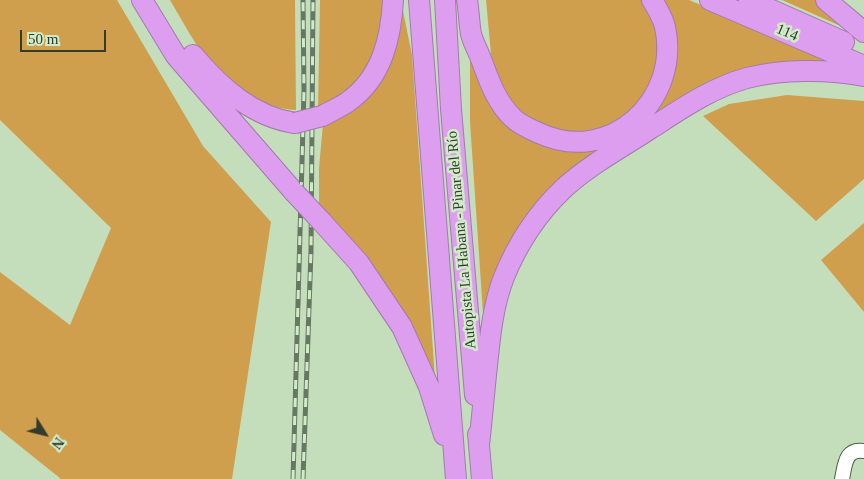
<!DOCTYPE html>
<meta charset="utf-8">
<style>
body{margin:0}
#map{position:relative;width:864px;height:479px;overflow:hidden;background:#c4debc;font-family:"Times New Roman",serif}
canvas{display:block}
.north{position:absolute;left:20px;top:409px;width:50px;height:50px;-webkit-text-stroke:4px #d1ebc9;paint-order:stroke;rotate:126deg;font-size:14px;font-weight:700;line-height:20px;text-align:center;color:#313b2e}
.north::after{content:'';display:block;margin:auto;width:18px;height:22px;background:#313b2e;clip-path:polygon(50% 0,100% 100%,50% 72%,0 100%)}
.scale{position:absolute;left:20px;top:30px;width:86px;height:22px;box-sizing:border-box;border:2px solid #313b2e;border-top:0;padding-left:6px;font-size:15px;line-height:18px;white-space:nowrap;color:#313b2e;-webkit-text-stroke:4px #d1ebc9;paint-order:stroke}
</style>
<div id="map">
<canvas width="864" height="479"></canvas>
<div class="north">N</div>
<div class="scale">50 m</div>
</div>
<script>
const ctx = document.querySelector('canvas').getContext('2d');
ctx.lineJoin = 'round';
function fill(path, color) {
  ctx.fillStyle = color;
  ctx.fill(path, 'evenodd');
}
function strokePath(path, color, width, dash) {
  ctx.strokeStyle = color;
  ctx.lineWidth = width;
  ctx.lineCap = dash ? 'butt' : 'round';
  ctx.setLineDash(dash || []);
  ctx.stroke(path);
}
function drawText(font, color, halo, rows, align = 'center') {
  ctx.font = font + ' "Times New Roman",serif';
  ctx.lineWidth = 5;
  ctx.setLineDash([]);
  ctx.textBaseline = 'middle';
  ctx.strokeStyle = halo;
  ctx.fillStyle = color;
  for (const [text, x, y, turn = 0] of rows) {
    ctx.save();
    ctx.translate(x, y);
    ctx.rotate((+turn || 0) * Math.PI / 180);
    ctx.textAlign = isNaN(turn) ? turn : align;
    if (halo) ctx.strokeText(text, 0, 0);
    ctx.fillText(text, 0, 0);
    ctx.restore();
  }
}
const green = new Path2D(`
 M0 0H117L203 146 271 222 232 479H61L0 430V272L70 325 111 228 0 120Z
 M170 0H295L296 110C226 105 201 53 170 0Z
 M320 0H383C380 32 376 65 351 89 342 97 328 102 318 108Z
 M486 0H645L658 32 659 61 655 80 641 101 622 119 591 134H568L536 126 510 104 492 65Z
 M660 0H689L849 67 752 70 565 179 484 328 470 122V51L490 104 575 150 659 102Z
 M782 0H817L845 28Z
 M402 6 412 55 435 379 406 316 370 260 319 205V168L323 124 348 113Z
 M787 95 864 101V179L816 221 703 116 729 104Z
 M864 223V312L821 260Z`);
const minor = new Path2D(`
 M842 479C845 465 845 448 864 451`);
const highway = new Path2D(`
 M142 0 176 56 294 192
 M419 0 456 479
 M445 0 451 109 475 395
 M467 0C469 11 469 23 471 34 473 42 478 51 481 59 489 80 496 102 513 118 520 125 530 129 539 133 609 166 681 101 665 27 663 18 657 8 652 0
 M710 0 864 66
 M749 0 844 42
 M826 0 864 32
 M193 55C220 87 253 117 295 123
 M322 116C331 111 341 107 349 101 382 77 391 38 393 0
 M322 222 359 263 402 327 429 387 444 435
 M478 434 482 479
 M479 445C482 419 484 393 487 366 490 336 493 305 504 277 517 245 538 213 563 189 589 165 621 148 650 129 681 109 711 88 747 78 782 69 829 69 864 76`);
const rail = new Path2D(`
 M293 479 304 91 303 0
 M303 479 311 251 313 0`);
const highwayBridge = new Path2D(`
 M295 123 322 116
 M294 192 322 222`);
const streetNames = [
 ["114",787,33,23],
 ["Autopista La Habana - Pinar del Río",462,240,-95]
];
fill(green, '#d09f4d');
strokePath(minor, '#4a6143', 16);
strokePath(highway, '#a17bab', 22);
strokePath(minor, '#fff', 14);
strokePath(highway, '#dd9eef', 20);
strokePath(rail, '#677763', 5);
strokePath(rail, '#d1ebc9', 3, [9]);
strokePath(highwayBridge, '#a17bab', 22, []);
strokePath(highwayBridge, '#dd9eef', 20);
drawText('15px', '#313b2e', '#d1ebc9', streetNames);
</script>
